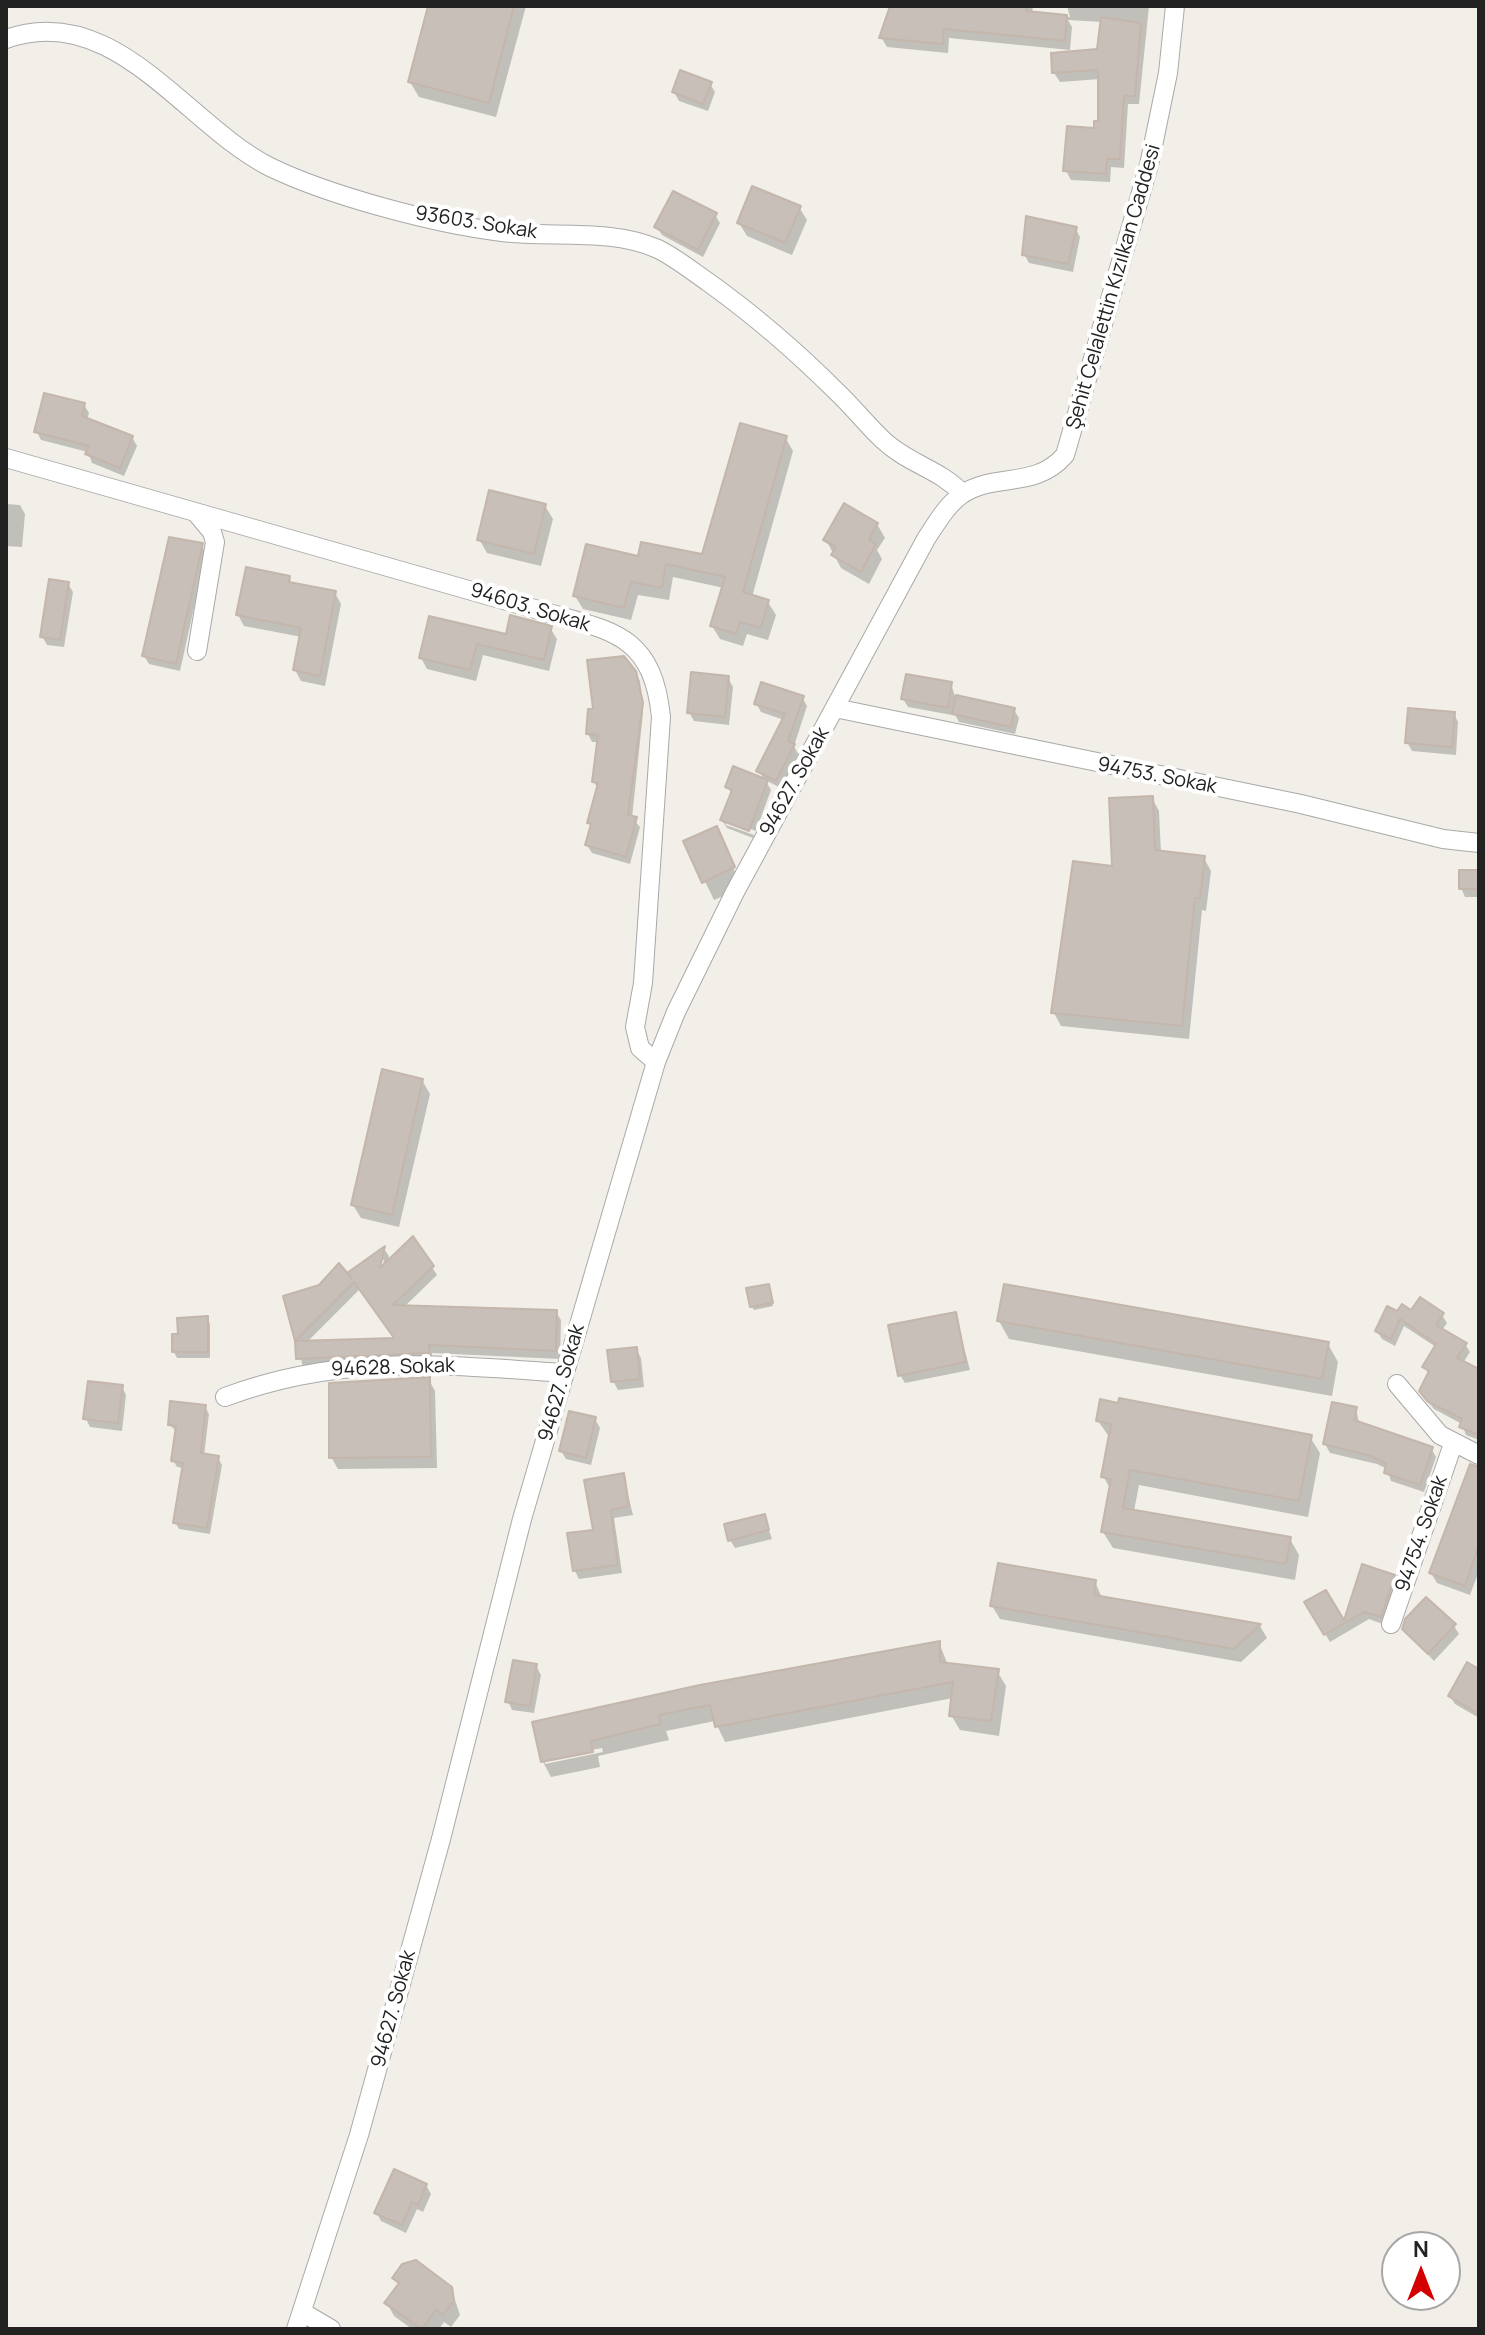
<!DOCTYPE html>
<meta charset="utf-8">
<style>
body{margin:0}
#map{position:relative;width:1485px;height:2335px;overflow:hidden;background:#f2efe9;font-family:Manrope,sans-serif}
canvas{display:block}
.frame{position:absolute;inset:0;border:8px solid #222;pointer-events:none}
.north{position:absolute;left:1381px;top:2231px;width:80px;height:80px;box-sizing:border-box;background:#fff;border:2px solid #a7a7a7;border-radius:50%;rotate:0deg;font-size:22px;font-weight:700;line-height:32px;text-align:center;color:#222}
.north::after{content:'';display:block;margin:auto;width:28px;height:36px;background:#d40000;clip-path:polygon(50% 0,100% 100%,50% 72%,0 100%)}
</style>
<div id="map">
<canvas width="1485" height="2335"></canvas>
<div class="frame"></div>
<div class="north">N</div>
</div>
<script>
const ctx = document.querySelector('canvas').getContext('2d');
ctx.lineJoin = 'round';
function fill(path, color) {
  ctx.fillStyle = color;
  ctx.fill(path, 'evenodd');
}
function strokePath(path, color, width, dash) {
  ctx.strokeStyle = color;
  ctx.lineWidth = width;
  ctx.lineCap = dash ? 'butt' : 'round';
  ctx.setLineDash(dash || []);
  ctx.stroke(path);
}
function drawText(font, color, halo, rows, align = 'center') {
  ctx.font = font + ' Manrope,sans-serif';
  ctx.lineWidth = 8;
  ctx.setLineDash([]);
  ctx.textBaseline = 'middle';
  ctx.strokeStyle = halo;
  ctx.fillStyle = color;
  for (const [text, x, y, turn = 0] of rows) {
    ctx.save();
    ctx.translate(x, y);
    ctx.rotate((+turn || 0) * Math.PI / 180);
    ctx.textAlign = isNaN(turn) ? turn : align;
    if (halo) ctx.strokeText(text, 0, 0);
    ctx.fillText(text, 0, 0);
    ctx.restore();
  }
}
const shadow = new Path2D(`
 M430 6H526L496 117 419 97 410 82Z
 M892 6H1033L1032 13 1070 17 1067 6H1149L1139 104H1128L1124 168 1111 167 1110 182 1071 180 1066 171 1100 123V79L1060 82 1054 73 1098 51 1102 22 1068 20 1072 27 1070 50 949 38 948 53 887 47 881 37Z
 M710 84 715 92 708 111 679 101 674 92Z
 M799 207 807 220 792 255 747 236 739 223Z
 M715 215 720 223 703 257 662 235 657 227Z
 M1027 218 1075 228 1080 237 1073 272 1029 263 1024 254Z
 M84 405 89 413 87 420 132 437 137 446 124 476 92 463 88 452 41 440 37 432Z
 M785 437 793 451 752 597 768 602 776 615 768 640 747 634 743 646 720 639 712 626 724 588 673 577 669 600 638 595 631 620 583 609 575 596 640 559 704 556Z
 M6 504 20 505 25 514 22 547 6 546Z
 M545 506 553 519 541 566 487 553 479 539Z
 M877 524 885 538 877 550 882 559 869 584 841 568 826 540Z
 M201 545 206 553 180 671 149 664 144 656Z
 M289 578 293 585 335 593 341 604 325 686 301 681 295 670 302 637 244 626 238 615Z
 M68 584 73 592 64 647 47 645 42 636Z
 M430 618 507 637 550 628 557 639 549 671 483 655 476 681 427 669 421 658Z
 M635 672 640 681 643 713 632 818 640 827 630 864 592 853 587 845 592 828 589 823 598 789 594 782 599 742H592L588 734 595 711Z
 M728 678 733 687 729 725 694 721 689 712Z
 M951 684 955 696 1014 710 1019 718 1015 734 959 722 953 711 952 715 908 707 903 699Z
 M802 697 807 706 794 746 798 754 781 788 765 780 771 790 756 831 726 820V825L754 835 753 838 727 828 722 820 732 794 728 787 765 781 759 770 784 720 761 712 756 703Z
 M1454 714 1458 722 1456 755 1412 751 1407 742Z
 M1152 798 1159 811 1161 853 1204 858 1211 871 1206 911 1202 910 1189 1039 1061 1026 1054 1013 1114 868Z
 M716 829 742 888 714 900 686 842Z
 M1479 872V897H1465L1461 888Z
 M422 1080 430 1094 399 1227 361 1218 353 1205Z
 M384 1249 389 1256 387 1264 432 1267 437 1275 403 1308 556 1312 561 1320 560 1359 432 1353V1361L303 1367 286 1297 352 1283 350 1274ZM380 1260H384L380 1278ZM360 1289 396 1340 306 1343Z
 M770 1289 773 1306 754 1310 752 1307Z
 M1412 1312 1442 1315 1447 1323 1442 1330 1465 1344 1470 1352 1463 1363 1479 1372V1440L1466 1435 1462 1424 1434 1409 1426 1399 1429 1375 1425 1367 1436 1347 1404 1326 1395 1346 1382 1339 1377 1331 1398 1314Z
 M955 1314 970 1370 905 1383 900 1375Z
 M207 1318 210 1324V1358H177L174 1352 181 1336Z
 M999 1321 1328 1344 1338 1362 1332 1396 1009 1339Z
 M636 1349 641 1358 644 1387 618 1390 613 1381Z
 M429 1380 435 1391 437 1468 338 1469 331 1457Z
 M122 1387 126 1395 122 1431 90 1427 86 1419Z
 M205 1407 209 1414 204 1456 218 1458 222 1465 210 1534 179 1529 175 1522 184 1468 177 1467 173 1460 177 1432 170 1425Z
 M1356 1409 1359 1423 1431 1448 1436 1457 1424 1492 1391 1481 1387 1469 1377 1464 1330 1453 1325 1444Z
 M595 1419 600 1428 591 1465 566 1459 561 1451Z
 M1098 1421 1310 1437 1320 1453 1308 1517 1139 1485 1134 1511 1290 1539 1299 1555 1295 1580 1113 1548 1103 1532 1111 1490 1103 1476 1110 1438Z
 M1479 1472V1571L1470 1595 1437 1583 1431 1573Z
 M623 1475 633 1515 614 1518 622 1573 579 1579 575 1571Z
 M764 1516 772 1539 735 1548 730 1540Z
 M1364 1566 1394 1576 1399 1585 1385 1625 1369 1619 1330 1642 1307 1603 1326 1592 1345 1625Z
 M1095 1582 1102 1598 1260 1626 1267 1638 1241 1662 1000 1619 992 1606Z
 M1454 1626 1459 1634 1434 1661 1404 1629Z
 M939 1643 948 1665 997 1671 1006 1686 999 1736 960 1730 951 1715 953 1698 725 1742 715 1721 666 1731 669 1740 598 1756 600 1767 551 1777 543 1762 535 1723 701 1687ZM602 1748 603 1752 545 1764V1759Z
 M536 1666 541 1675 534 1713 512 1710 508 1701Z
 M1479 1671V1718L1455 1704 1450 1696Z
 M426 2185 431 2194 423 2212 417 2209 406 2233 381 2221 377 2213Z
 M395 2278 451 2288 460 2315 451 2327 444 2322 439 2329H412L394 2316 387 2303 399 2286Z`);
const building = new Path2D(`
 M428 6H514L489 103 408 82Z
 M890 6H1027L1026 11 1067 15 1065 41 944 29 943 44 879 38Z
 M1101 17 1141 23 1135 96H1124L1120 159H1107L1106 174 1063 171 1067 126 1094 128V121H1098V70L1052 73 1051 53 1097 49Z
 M680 70 712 82 703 104 672 92Z
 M752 186 801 206 785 243 737 223Z
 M673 191 717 213 698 250 654 227Z
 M1026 216 1077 227 1068 264 1022 255Z
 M44 393 85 403 82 416 133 436 120 468 85 454 89 446 34 432Z
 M740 423 787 436 743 592 769 600 761 628 740 622 736 634 710 626 725 577 666 564 662 588 631 582 624 608 573 596 586 544 638 556 641 542 702 554Z
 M489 490 546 504 534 554 477 540Z
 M844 503 878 523 869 540 876 544 861 572 831 555 836 547 823 540Z
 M169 537 203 543 176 664 142 656Z
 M246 567 290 576 289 582 336 591 320 676 293 670 301 628 236 615Z
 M49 579 69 582 60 640 40 637Z
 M510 615 552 626 544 660 477 644 470 670 419 658 429 616 506 634Z
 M624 656 636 671 643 703 628 815 637 817 626 857 585 845 591 824 587 823 598 783 592 782 598 735 586 734 588 709H593L587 660Z
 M691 672 729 676 725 717 687 713Z
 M906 674 952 682 948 708 901 699Z
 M761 682 804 696 788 741 795 744 776 781 756 771 785 714 754 704Z
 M956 695 1015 708 1011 727 952 714Z
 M1408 708 1455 712 1452 747 1405 743Z
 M733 766 768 780 749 831 720 820 732 790 725 787Z
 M1153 796 1155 850 1205 856 1200 898H1195L1182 1026 1051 1013 1073 861 1112 866 1109 798Z
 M717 826 735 867 702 883 683 841Z
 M1459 870H1479V889H1459Z
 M382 1069 423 1079 392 1215 351 1205Z
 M413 1236 434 1266 393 1305 557 1310 556 1351 429 1345V1353L296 1359 295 1341 283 1296 319 1285 339 1263 352 1279 347 1273 385 1246 380 1268ZM354 1282 394 1338 295 1341Z
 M769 1284 773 1303 750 1307 746 1288Z
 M1004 1284 1329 1342 1322 1379 997 1321Z
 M1420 1297 1444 1313 1436 1325 1467 1343 1457 1358 1479 1369V1435L1459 1427 1462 1419 1427 1401 1419 1391 1429 1371 1422 1367 1436 1344 1400 1319 1391 1339 1375 1331 1387 1306 1397 1311 1402 1304 1411 1310Z
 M956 1312 966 1362 898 1376 888 1325Z
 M208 1316V1352H172V1334H178L177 1318Z
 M637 1347 640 1379 611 1382 607 1350Z
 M430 1377 431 1457 329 1458V1383Z
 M88 1381 123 1385 118 1423 83 1419Z
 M1119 1398 1312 1435 1299 1501 1130 1470 1123 1508 1291 1537 1286 1564 1101 1532 1111 1479 1101 1477 1111 1424 1096 1421 1100 1399 1118 1403Z
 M170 1401 206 1405 201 1453 219 1456 207 1528 173 1523 183 1463 171 1461 176 1426 168 1425Z
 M1332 1402 1357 1407 1354 1420 1433 1447 1420 1485 1384 1473 1386 1464 1371 1456 1323 1444Z
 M569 1411 596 1417 586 1458 559 1451Z
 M1470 1464 1479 1467V1545L1465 1586 1429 1573Z
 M624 1473 629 1506 611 1510 618 1565 573 1571 567 1533 593 1530 584 1480Z
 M765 1514 769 1530 728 1541 724 1524Z
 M998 1563 1096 1580 1094 1595 1261 1624 1234 1649 990 1606Z
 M1362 1564 1395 1575 1381 1617 1364 1612 1324 1635 1304 1602 1326 1590 1344 1620Z
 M1426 1597 1456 1624 1428 1654 1402 1629 1405 1619Z
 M940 1641V1662L999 1669 991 1721 949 1716 953 1682 715 1727 710 1705 659 1715 661 1724 591 1741 593 1752 541 1762 532 1722 700 1685Z
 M513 1660 537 1664 530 1706 505 1702Z
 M1467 1662 1479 1669V1714L1448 1696Z
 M394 2169 427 2184 418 2205 412 2202 402 2225 374 2213Z
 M416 2260 452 2287 454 2301 443 2315 436 2310 422 2329 384 2303 399 2283 392 2278 402 2264Z`);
const street = new Path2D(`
 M6 39C114 0 185 124 270 167 330 196 435 224 502 232 553 238 610 228 658 249 676 258 692 271 708 282 754 315 797 352 837 392 853 407 867 425 883 440 907 463 939 469 962 493
 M6 458 535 609C608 631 652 630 661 717L643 983 635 1027 640 1048 656 1062
 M197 514 212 532 215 542 197 651
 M835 708 1301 804 1443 839 1479 843
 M1397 1384 1440 1435 1479 1455
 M225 1397C343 1353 444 1365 565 1373
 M1391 1624 1453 1444
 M302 2312 331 2329
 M296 2329 359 2135 441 1839 522 1519 656 1062 676 1012 735 892 926 539C936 524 946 506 961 495 993 472 1035 490 1065 455L1149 165 1168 73 1175 6`);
const streetNames = [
 ["93603. Sokak",476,223,9],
 ["Şehit Celalettin Kızılkan Caddesi",1114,287,-74],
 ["94603. Sokak",530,608,17],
 ["94753. Sokak",1157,776,11],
 ["94627. Sokak",795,782,-61],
 ["94628. Sokak",393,1368,-2],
 ["94627. Sokak",562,1383,-74],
 ["94754. Sokak",1422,1534,-71],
 ["94627. Sokak",394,2009,-75]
];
fill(shadow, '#0003');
fill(building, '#c7bfb8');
strokePath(building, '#c4b6ab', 2);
strokePath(street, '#a9a9a9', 20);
strokePath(street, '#fff', 18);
drawText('20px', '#222', '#fff', streetNames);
</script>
